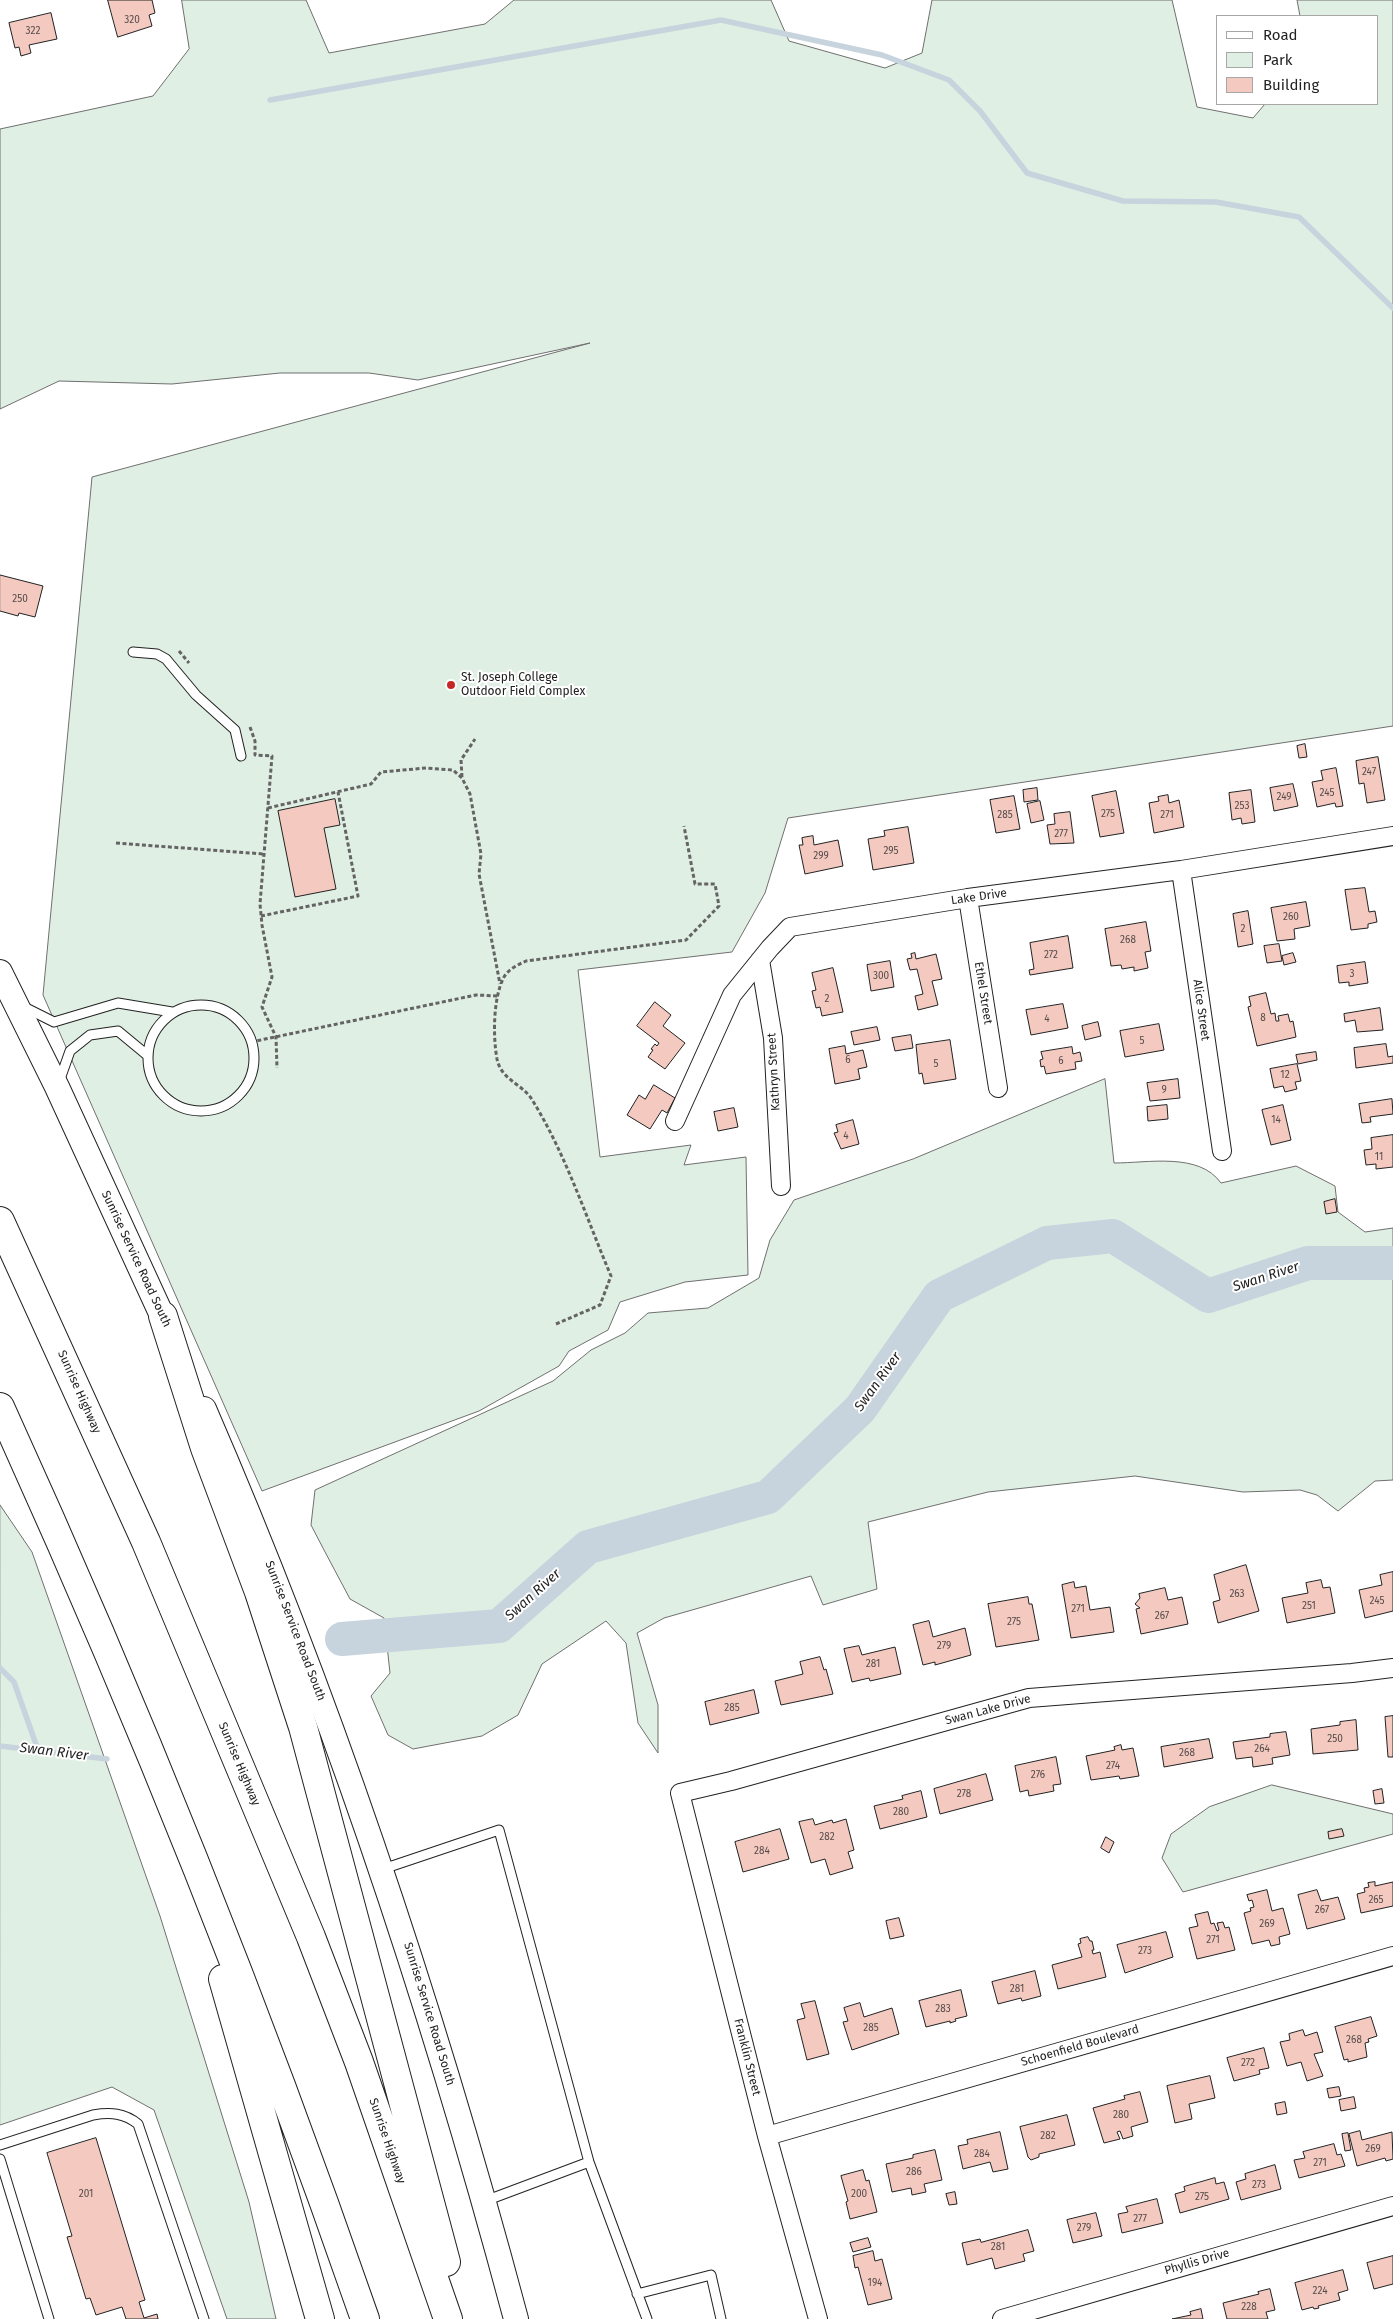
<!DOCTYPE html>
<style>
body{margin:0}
#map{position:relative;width:1393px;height:2319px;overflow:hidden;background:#fff;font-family:"Fira Sans",sans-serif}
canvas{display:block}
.legend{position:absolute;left:1216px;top:15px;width:162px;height:90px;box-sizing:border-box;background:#fff;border:1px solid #a7a7a7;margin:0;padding:6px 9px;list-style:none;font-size:15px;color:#222}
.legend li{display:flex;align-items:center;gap:10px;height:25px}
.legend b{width:25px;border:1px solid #a7a7a7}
</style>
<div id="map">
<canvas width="1393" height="2319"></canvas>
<ul class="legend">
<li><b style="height:6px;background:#fff"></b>Road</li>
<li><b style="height:14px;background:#e0efe3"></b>Park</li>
<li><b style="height:14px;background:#f3c9c0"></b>Building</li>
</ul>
</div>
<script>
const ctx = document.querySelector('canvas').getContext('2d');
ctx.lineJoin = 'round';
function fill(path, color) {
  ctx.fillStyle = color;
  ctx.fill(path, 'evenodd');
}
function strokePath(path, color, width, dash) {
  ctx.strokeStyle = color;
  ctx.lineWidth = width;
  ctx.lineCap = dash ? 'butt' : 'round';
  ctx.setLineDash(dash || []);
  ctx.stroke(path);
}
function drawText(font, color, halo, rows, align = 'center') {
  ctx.font = font + ' "Fira Sans",sans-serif';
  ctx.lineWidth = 4;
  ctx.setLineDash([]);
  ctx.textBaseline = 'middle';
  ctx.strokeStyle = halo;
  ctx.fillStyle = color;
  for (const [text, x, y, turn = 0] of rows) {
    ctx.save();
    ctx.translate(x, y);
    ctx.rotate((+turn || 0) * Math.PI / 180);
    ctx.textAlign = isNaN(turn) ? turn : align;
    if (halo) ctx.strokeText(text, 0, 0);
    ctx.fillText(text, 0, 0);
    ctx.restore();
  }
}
const green = new Path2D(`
 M182 0H306L329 53 485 24 514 0H771L789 41 885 68 922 53 932 0H1172L1197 107 1253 118 1265 104H1377V16H1300L1297 0H1393V726L788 818 765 893 732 952 578 970 600 1157 691 1145 684 1165 746 1157 748 1275 685 1282 620 1302 608 1330 569 1351 559 1366 479 1411 262 1491 43 995 92 477 590 343 418 380 369 373H280L172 384 59 381 0 409V129L153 96 189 49Z
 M1105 1079 1114 1163C1148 1163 1199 1152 1221 1183L1296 1166 1335 1186 1338 1212 1365 1232 1393 1228V1480L1375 1481 1338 1511 1317 1495 1300 1490 1243 1492 1135 1476 988 1492 868 1522 877 1589 823 1605 811 1576 664 1618 637 1633 658 1705V1753L638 1723 626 1643 606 1621 542 1664 518 1715 482 1736 413 1749 388 1735 371 1696 390 1673 384 1618 350 1599 324 1550 311 1525 315 1490 553 1381 591 1350 625 1333 648 1313 708 1308 759 1278 770 1240 794 1200 913 1159Z
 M0 1505 32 1552 160 1916 249 2202 276 2319H227L154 2110 112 2087 0 2125Z
 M1272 1785 1393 1814V1834L1183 1892 1162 1858 1171 1834 1209 1807Z`);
const stream = new Path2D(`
 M270 100 721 20 882 55 949 80 980 111 1027 173 1123 201 1216 202 1299 217 1393 308
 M0 1668 14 1682 38 1750
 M0 1746 107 1759`);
const river = new Path2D(`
 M342 1639 499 1626 588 1547 768 1497 860 1409 939 1296 1047 1243 1113 1236 1208 1296 1308 1263H1393`);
const building = new Path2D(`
 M108 0H152L155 13 149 15 152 26 118 37Z
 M51 13 57 39 29 45 31 53 21 56 19 47 15 48 9 23Z
 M0 575 43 586 35 617 19 613 18 616 0 611Z
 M1305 744 1307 757 1299 758 1297 746Z
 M1378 757 1385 800 1367 803 1364 783 1359 784 1356 761Z
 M1336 768 1343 806 1336 807 1335 803 1317 807 1312 782 1323 780 1321 771Z
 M1293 784 1298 806 1274 811 1270 788Z
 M1037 788 1038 800 1024 802 1023 790Z
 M1251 790 1255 822 1242 824 1241 818 1232 820 1229 793Z
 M1116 791 1124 833 1100 837 1092 796Z
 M1168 795 1169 803 1179 800 1184 827 1154 833 1149 803 1159 801 1158 797Z
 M1014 796 1020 829 996 833 990 800Z
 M335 799 340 825 324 828 336 889 295 897 278 811Z
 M1040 801 1044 820 1031 823 1027 804Z
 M1070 812 1074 843 1050 844 1047 825 1055 824 1054 814Z
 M908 827 914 863 873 870 868 839 885 836 884 831Z
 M813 836 814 845 838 840 843 866 805 874 799 845H803L802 838Z
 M1365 888 1369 912 1375 911 1377 922 1368 924V928L1351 930 1345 890Z
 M1306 902 1310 926 1294 929 1295 939 1277 941 1271 908Z
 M1248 911 1253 944 1238 947 1233 914Z
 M1146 922 1151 951 1145 952 1148 968 1134 971V967L1122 969 1121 965 1111 966 1105 929Z
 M1068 936 1073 968 1030 975 1029 970 1034 969 1030 943Z
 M1279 944 1282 961 1267 963 1264 946Z
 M915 953 916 959 936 954 942 979 932 981 938 1005 918 1010 915 996 923 994 917 969 910 970 907 959 912 958 911 954Z
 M1293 953 1296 962 1284 965 1282 956Z
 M890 961 894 987 871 991 867 965Z
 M1365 962 1368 983 1349 986V982L1339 983 1337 966Z
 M833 968 843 1012 822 1016 820 1007 816 1008 812 991 816 990 812 973Z
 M1266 993 1271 1014 1275 1013 1276 1021H1279L1278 1016 1288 1014 1290 1022 1293 1021 1296 1037 1257 1046 1248 1007 1251 1006 1249 997Z
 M655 1002 671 1015 663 1026 685 1043 665 1069 648 1057 653 1050 651 1049 655 1044 657 1046 659 1043 637 1026Z
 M1063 1004 1068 1028 1031 1035 1026 1010Z
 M1380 1008 1383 1030 1357 1032 1355 1020 1345 1022 1344 1014Z
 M1098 1022 1101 1036 1085 1040 1082 1026Z
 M1159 1024 1164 1050 1125 1057 1120 1031Z
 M877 1027 880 1040 854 1045 851 1032Z
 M911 1035 913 1048 895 1051 892 1038Z
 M950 1040 956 1079 924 1084 922 1073 919 1074 916 1045Z
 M1386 1044 1388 1057 1393 1056V1063L1356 1068 1354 1048Z
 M845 1046 846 1054 863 1050 867 1067 858 1069 860 1079 835 1084 829 1049Z
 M1072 1047 1073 1054 1080 1052 1082 1061 1075 1062 1076 1069 1046 1074 1044 1066 1041 1067 1040 1060 1043 1059 1041 1052Z
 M1316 1052 1317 1060 1298 1064 1296 1055Z
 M1297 1064 1301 1081 1295 1082 1297 1089 1285 1092 1283 1086 1274 1088 1270 1069Z
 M1178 1079 1180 1098 1150 1101 1147 1083Z
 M654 1085 675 1098 667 1113 662 1110 650 1129 627 1115 639 1095 645 1099Z
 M1392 1099 1393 1114 1370 1117 1371 1122 1362 1123 1359 1104Z
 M1167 1105 1168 1119 1148 1121 1147 1107Z
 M1283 1105 1291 1140 1271 1145 1262 1110Z
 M734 1108 738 1127 718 1131 714 1112Z
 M853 1120 859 1144 841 1149 834 1133 838 1132 836 1125Z
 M1393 1135V1167L1376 1169V1164L1366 1165 1364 1150 1372 1149 1371 1138Z
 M1335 1199 1337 1212 1326 1214 1324 1202Z
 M1246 1565 1259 1611 1218 1623 1213 1602 1220 1600 1214 1575Z
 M1393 1572V1611L1365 1618 1359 1590 1382 1585 1380 1575Z
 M1321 1580 1323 1588 1330 1587 1335 1613 1287 1623 1282 1598 1308 1593 1306 1583Z
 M1074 1582 1075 1588 1086 1586 1090 1610 1110 1607 1114 1632 1071 1638 1062 1585Z
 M1165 1588 1168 1600 1182 1597 1188 1624 1141 1634 1136 1609 1140 1608 1135 1604 1140 1598 1139 1594Z
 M1028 1597 1029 1604H1032L1039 1640 996 1647 988 1604Z
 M929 1621 933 1637 965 1628 971 1655 935 1665V1662L923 1665 913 1625Z
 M859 1646 862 1655 895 1647 901 1674 870 1681 869 1678 852 1682 844 1649Z
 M820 1657 824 1670 826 1669 833 1694 781 1705 775 1681 803 1674 800 1662Z
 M754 1690 759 1713 710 1725 705 1702Z
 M1393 1716V1757H1388L1385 1717Z
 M1356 1720 1358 1750 1313 1754 1311 1729 1340 1725V1722Z
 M1286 1732 1290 1755 1272 1758 1273 1764 1253 1767 1252 1757 1236 1759 1233 1742 1270 1737V1734Z
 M1209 1739 1213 1758 1164 1767 1161 1747Z
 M1121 1745 1122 1750 1133 1748 1139 1776 1120 1779 1119 1776 1091 1780 1086 1756 1115 1750 1114 1747Z
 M1056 1757 1061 1784 1053 1785 1054 1791 1029 1796 1028 1790 1020 1792 1015 1766Z
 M986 1774 993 1800 940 1814 934 1789Z
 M1382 1789 1384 1803 1375 1804 1373 1791Z
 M921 1791 927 1817 880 1829 874 1806 903 1799 902 1796Z
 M813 1819 815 1825 832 1820 833 1823 846 1819 854 1850 848 1852 853 1868 830 1875 825 1859 811 1863 799 1822Z
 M780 1829 789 1859 743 1872 735 1842Z
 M1342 1829 1344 1836 1329 1839 1328 1832Z
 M1106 1837 1114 1842 1109 1853 1101 1848Z
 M1375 1882V1886L1393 1882V1906L1361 1913 1357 1894 1365 1892 1364 1888 1369 1887 1368 1883Z
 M1267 1890 1272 1911 1283 1908 1290 1934 1279 1937 1280 1944 1271 1946 1269 1940 1252 1944 1244 1913 1251 1911 1250 1908 1254 1907 1252 1900 1249 1901 1247 1895Z
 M1317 1890 1321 1901 1338 1897 1345 1919 1307 1929 1298 1895Z
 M1208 1912 1211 1924 1214 1923 1217 1931 1219 1930 1217 1923 1223 1922 1225 1928 1229 1927 1235 1950 1197 1959 1189 1928 1198 1926 1195 1915Z
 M899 1918 904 1936 890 1939 886 1921Z
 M1166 1932 1173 1957 1125 1973 1117 1945Z
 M1088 1937 1090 1941H1092L1094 1950H1092L1093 1954 1100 1952 1106 1977 1058 1989 1052 1965 1082 1957 1078 1944 1081 1943 1080 1939Z
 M1035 1971 1041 1996 1022 2001 1021 1998 998 2004 992 1982Z
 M961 1990 967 2016 955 2019 956 2021 950 2023V2021L926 2027 919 2001Z
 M815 2001 829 2054 807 2060 797 2020 805 2018 801 2004Z
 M860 2003 864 2017 892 2008 899 2034 852 2050 843 2022 848 2021 844 2008Z
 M1371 2017 1377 2036 1368 2039 1369 2042 1365 2043 1367 2057 1348 2062V2059L1344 2060 1335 2027Z
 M1303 2030 1305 2036 1317 2032 1323 2052 1314 2054 1323 2076 1307 2081 1301 2062 1287 2066 1280 2042 1290 2040 1289 2034Z
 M1264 2048 1269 2068 1259 2070 1260 2074 1234 2081 1227 2058Z
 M1210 2076 1215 2098 1189 2104 1192 2119 1175 2123 1167 2086Z
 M1339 2087 1341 2096 1329 2098 1327 2089Z
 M1140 2092 1148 2122 1131 2127 1133 2136 1123 2139 1120 2131 1117 2132 1120 2139 1104 2143 1093 2108 1125 2099 1124 2096Z
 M1354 2097 1356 2108 1341 2111 1339 2100Z
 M1285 2102 1287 2113 1277 2115 1275 2104Z
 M1067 2115 1075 2145 1039 2154V2157L1031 2160 1028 2157 1020 2127Z
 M1360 2131 1362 2140 1392 2132 1393 2159 1386 2161 1385 2158 1357 2166 1349 2134Z
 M1000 2132 1008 2169 993 2172 990 2162 963 2169 958 2146 968 2144 967 2140Z
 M1348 2133 1351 2150 1345 2151 1342 2134Z
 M96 2138 145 2300 139 2302 144 2318 157 2314 158 2319H126L122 2307 96 2315 90 2298 86 2299 67 2237 72 2236 47 2153Z
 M1334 2144 1337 2155 1341 2154 1345 2166 1299 2178 1294 2160 1305 2158 1303 2152Z
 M935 2150 942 2180 924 2184 926 2192 912 2195 911 2188 892 2192 886 2164 913 2158V2155Z
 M1275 2165 1281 2189 1241 2200 1236 2182 1246 2179 1245 2174Z
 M863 2170 866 2181 869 2180 877 2212 850 2219 846 2202 848 2201 841 2176Z
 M1215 2178 1216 2184 1224 2182 1229 2199 1180 2213 1175 2194 1185 2191 1184 2187Z
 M955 2192 957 2204 949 2205 946 2194Z
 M1157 2199 1163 2223 1122 2233 1118 2214 1128 2212 1126 2207Z
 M1096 2213 1102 2236 1073 2243 1067 2220Z
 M1028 2230 1034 2251 1023 2254 1025 2261 995 2269 992 2258 967 2265 962 2243 980 2239 981 2242Z
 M868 2238 871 2247 853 2252 850 2243Z
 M873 2251 875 2261 882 2259 892 2299 868 2305 858 2267 855 2268 853 2256Z
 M1393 2256V2284L1374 2289 1367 2263Z
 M1343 2270 1348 2290 1338 2293 1340 2300 1318 2306 1319 2308 1314 2309 1313 2307 1302 2310 1295 2283Z
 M1270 2289 1275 2310 1266 2312 1268 2319H1227L1223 2303 1259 2294 1258 2292Z
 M1201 2309 1203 2319H1172L1191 2315 1190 2312Z`);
const path = new Path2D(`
 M179 651 189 663
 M250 727 255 741V755L272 756 260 904 262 925 272 977 262 1007 276 1037 277 1068
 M462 777 461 760 475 739
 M268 808 371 784 381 772 426 768 453 770 462 778 470 794 481 854 479 874 500 984
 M116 843 264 854
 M261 916 358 896 338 792
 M251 1042 476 995 498 996
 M556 1324 600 1305 611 1276C586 1217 565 1152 531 1098 520 1083 501 1079 497 1059 493 1037 493 1000 503 979 507 970 517 965 526 961L686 940 719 906 715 884H695L684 826`);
const service = new Path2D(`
 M133 652 157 654 166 659 196 695 235 730 241 756
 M148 1058a53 53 0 1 1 106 0a53 53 0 1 1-106 0Z
 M22 1006 54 1022 118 1003 172 1012
 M59 1082 70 1051 90 1035 118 1031 147 1055
 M383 1869 499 1830 589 2162 647 2319
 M0 2145 93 2115C111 2112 124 2113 138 2124L204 2319
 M0 2159 49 2319
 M485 2201 589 2162
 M637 2294 711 2275 721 2319`);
const minor = new Path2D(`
 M1181 870 1222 1151
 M968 898 998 1088
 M760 960 773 1038 781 1186
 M675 1121 732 995 770 948 790 927 968 898 1181 870 1393 836
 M767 2136 1393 1956
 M818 2319 767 2136 680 1793 731 1781 1029 1698 1352 1673 1393 1668
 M1002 2319 1393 2206`);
const secondary = new Path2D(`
 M0 972 57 1087 170 1333
 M204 1409C332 1704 433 2008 516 2319`);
const motorway = new Path2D(`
 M0 1221 146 1542 311 1937 359 2062 448 2319
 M163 1316 205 1448 259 1592 303 1727 446 2262
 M0 1407C136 1705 258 2010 365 2319
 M223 1979 320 2319`);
const markers = [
 [451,685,5,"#c62828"]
];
const numberNames = [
 ["320",132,20],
 ["322",33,31],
 ["250",20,599],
 ["247",1369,772],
 ["245",1327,793],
 ["249",1284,797],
 ["253",1242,806],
 ["275",1108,814],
 ["285",1005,815],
 ["271",1167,815],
 ["277",1061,834],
 ["295",891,851],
 ["299",821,856],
 ["260",1291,917],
 ["2",1243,929],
 ["268",1128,940],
 ["272",1051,955],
 ["3",1352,974],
 ["300",881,976],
 ["2",827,999],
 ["8",1263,1018],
 ["4",1047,1019],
 ["5",1142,1041],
 ["6",848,1060],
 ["6",1061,1061],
 ["5",936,1064],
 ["12",1285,1075],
 ["9",1164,1090],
 ["14",1276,1120],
 ["4",846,1136],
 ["11",1379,1157],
 ["263",1237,1594],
 ["245",1377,1601],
 ["251",1309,1606],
 ["271",1078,1609],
 ["267",1162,1616],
 ["275",1014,1622],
 ["279",944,1646],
 ["281",873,1664],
 ["285",732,1708],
 ["250",1335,1739],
 ["264",1262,1749],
 ["268",1187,1753],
 ["274",1113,1766],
 ["276",1038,1775],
 ["278",964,1794],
 ["280",901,1812],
 ["282",827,1837],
 ["284",762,1851],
 ["265",1376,1900],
 ["267",1322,1910],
 ["269",1267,1924],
 ["271",1213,1940],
 ["273",1145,1951],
 ["281",1017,1989],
 ["283",943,2009],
 ["285",871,2028],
 ["268",1354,2040],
 ["272",1248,2063],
 ["280",1121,2115],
 ["282",1048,2136],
 ["269",1373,2149],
 ["284",982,2154],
 ["271",1320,2163],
 ["286",914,2172],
 ["273",1259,2185],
 ["201",86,2194],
 ["200",859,2194],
 ["275",1202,2197],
 ["277",1140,2219],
 ["279",1084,2228],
 ["281",998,2247],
 ["194",875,2283],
 ["224",1320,2291],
 ["228",1249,2307]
];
const poiNames = [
 ["St. Joseph College",461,678],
 ["Outdoor Field Complex",461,692]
];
const streetNames = [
 ["Lake Drive",979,897,-8],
 ["Ethel Street",983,993,81],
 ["Alice Street",1201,1010,82],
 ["Kathryn Street",774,1072,-93],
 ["Sunrise Service Road South",136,1259,65],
 ["Sunrise Highway",79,1392,66],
 ["Sunrise Service Road South",295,1631,69],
 ["Swan Lake Drive",988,1710,-15],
 ["Sunrise Highway",239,1764,67],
 ["Sunrise Service Road South",429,2014,73],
 ["Schoenfield Boulevard",1080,2046,-16],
 ["Franklin Street",747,2057,76],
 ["Sunrise Highway",387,2141,71],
 ["Phyllis Drive",1197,2262,-16]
];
const waterNames = [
 ["Swan River",1266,1277,-18],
 ["Swan River",878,1382,-54],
 ["Swan River",533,1595,-42],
 ["Swan River",54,1752,7]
];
fill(green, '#e0efe3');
strokePath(green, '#6f6f6f', 1);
strokePath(stream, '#c7d3dd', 5.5);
strokePath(river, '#c7d3dd', 34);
fill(building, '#f3c9c0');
strokePath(building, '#222', 1);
strokePath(service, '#222', 11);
strokePath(minor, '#222', 20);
strokePath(secondary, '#222', 26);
strokePath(motorway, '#222', 30);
strokePath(path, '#646464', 3, [4, 2.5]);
strokePath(service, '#fff', 9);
strokePath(minor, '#fff', 18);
strokePath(secondary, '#fff', 24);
strokePath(motorway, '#fff', 28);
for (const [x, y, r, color] of markers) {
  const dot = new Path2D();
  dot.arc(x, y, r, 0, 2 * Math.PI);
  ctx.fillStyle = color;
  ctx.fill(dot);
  strokePath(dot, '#fff', 2);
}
drawText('10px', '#564c4a', null, numberNames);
drawText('12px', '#222', '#fff', poiNames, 'left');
drawText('12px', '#222', '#fff', streetNames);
drawText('italic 14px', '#222', '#fff', waterNames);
</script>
